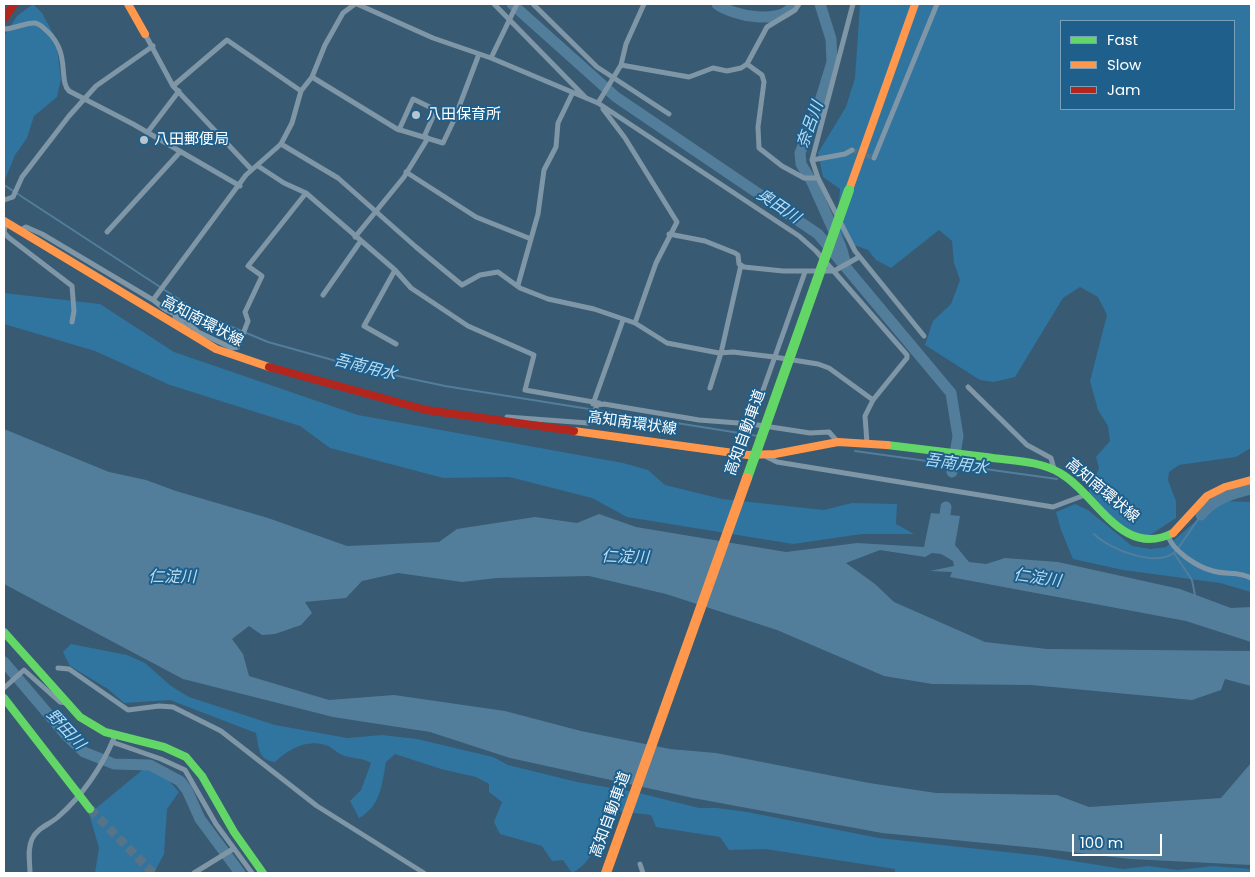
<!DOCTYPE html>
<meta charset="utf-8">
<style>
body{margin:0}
#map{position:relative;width:1255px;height:877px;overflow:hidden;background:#385a72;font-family:Poppins,sans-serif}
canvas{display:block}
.frame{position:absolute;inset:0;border:5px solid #fff;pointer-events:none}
.legend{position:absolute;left:1060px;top:20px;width:175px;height:90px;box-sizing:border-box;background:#1f5f8b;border:1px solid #799fb9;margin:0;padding:6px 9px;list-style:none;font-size:15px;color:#fff}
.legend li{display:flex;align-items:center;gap:10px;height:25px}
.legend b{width:25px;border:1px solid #799fb9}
.scale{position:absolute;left:1072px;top:834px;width:90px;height:22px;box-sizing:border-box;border:2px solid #fff;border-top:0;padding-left:6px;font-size:15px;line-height:18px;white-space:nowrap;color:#fff;-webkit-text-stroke:4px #1f5f8b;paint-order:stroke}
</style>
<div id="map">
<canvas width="1255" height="877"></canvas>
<div class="frame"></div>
<ul class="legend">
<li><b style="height:6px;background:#63d668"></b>Fast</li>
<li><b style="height:6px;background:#ff974d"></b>Slow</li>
<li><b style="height:6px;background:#b3261e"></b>Jam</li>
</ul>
<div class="scale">100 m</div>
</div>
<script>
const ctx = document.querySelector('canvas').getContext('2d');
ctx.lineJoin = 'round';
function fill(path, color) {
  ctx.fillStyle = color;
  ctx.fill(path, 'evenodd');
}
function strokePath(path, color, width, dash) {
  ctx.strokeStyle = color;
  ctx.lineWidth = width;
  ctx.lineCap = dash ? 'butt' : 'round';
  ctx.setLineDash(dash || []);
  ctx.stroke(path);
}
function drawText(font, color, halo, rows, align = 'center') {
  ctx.font = font + ' Poppins,"Noto Sans JP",sans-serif';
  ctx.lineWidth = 4;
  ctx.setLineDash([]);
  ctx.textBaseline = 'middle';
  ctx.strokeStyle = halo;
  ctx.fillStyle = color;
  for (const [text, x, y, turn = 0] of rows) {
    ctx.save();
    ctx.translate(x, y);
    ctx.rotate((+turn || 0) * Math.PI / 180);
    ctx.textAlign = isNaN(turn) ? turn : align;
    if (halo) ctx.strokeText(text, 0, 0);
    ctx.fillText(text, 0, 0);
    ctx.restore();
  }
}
const green = new Path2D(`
 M33 4 42 13 56 39 61 79 57 97 34 116 27 138 15 155 5 180 4 36 17 16Z
 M860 4H1251V448L1236 457 1179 465 1169 472 1168 480 1176 501V518L1147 537C1121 529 1106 513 1088 493L1099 468 1096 457 1110 441 1108 426 1098 410 1090 381 1107 315 1098 297 1080 287 1063 298 1015 377 994 382 980 380 925 345 933 321 951 304 960 280 954 263 952 241 939 230 891 268 876 260 868 250 849 243 837 229 840 189 823 177 818 153 846 107 855 78ZM1061 21H1234V109H1061Z
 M4 293 100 304 174 352 358 415 623 463 648 470 665 485 722 499 824 510 852 503 897 504 896 524 914 534H862L793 544 627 517 592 498 509 477 443 478 330 448 300 426 170 385 95 351 4 324Z
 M1225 501 1251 502V592L1220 583 1123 570 1073 559 1061 530 1056 512 1075 504 1088 510 1132 546 1151 549 1166 547 1210 509Z
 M71 644 127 655 145 663 171 686 189 697 275 725 347 738 382 735 417 739 493 757 508 765 577 782 635 792 699 808H717L747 812 879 838 1042 856 1123 869 1149 866 1178 870 1212 866 1251 869V873H895V869L765 849 729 850 720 837 656 827 651 815 609 810C599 834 597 860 572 873L563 860 552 861 542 846 500 834 494 822 502 802 489 792V784L476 777 441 769 395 754 386 762C382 784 381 806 359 818L350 801 361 790 371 763C361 757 352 759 342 755 337 753 333 748 328 746 309 738 289 748 275 762 258 760 259 748 256 733L170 700 124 703 108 689 70 666 63 652Z
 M146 767 163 774 179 792 167 809 164 854 154 873H95L99 848 89 814Z`);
const water = new Path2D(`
 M4 429 109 472 146 480 176 491 268 518 347 546 439 542 457 529 535 517 577 523 599 514 636 527 786 552 857 543 924 547 931 513 960 516 955 545 969 562 986 564 1005 558 1058 562 1180 589 1231 608 1251 607V642L1186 621 950 577 952 572 930 571 954 566 953 561 941 554 932 553 925 557 880 550 846 563 875 584 894 602 985 642 1047 649 1251 651V686L1225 679 1221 690 1192 700 1031 685 932 684 884 676 777 630 666 594 589 576 497 578 462 582 398 573 362 581 346 598 305 602 312 613 301 625 275 634 262 635 249 626 232 639 243 654 249 676 329 700 394 695 505 711 581 731 670 749 716 753 869 783 936 793 1057 795 1089 807 1221 798 1251 763V865L1130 859 1036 848 882 833 693 798 510 758 430 732 333 717 183 679 4 584Z`);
const stream = new Path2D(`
 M4 185 203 315 268 342 365 369 445 386 758 436
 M855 451 1057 479
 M1094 534C1109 549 1158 569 1176 551
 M1179 547 1201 515
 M1174 553 1192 580 1195 595`);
const river = new Path2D(`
 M512 4 616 97 818 234 951 393 958 436 952 472
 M717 4C733 16 782 26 794 4
 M820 4 831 39 832 62 817 111 800 153 801 164 812 182 841 247 846 264
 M1201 515C1214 499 1231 494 1251 489
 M943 528 946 507
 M4 662 66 735 84 752 114 764 150 765 180 781 187 790 200 819 240 873`);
const streetTunnel = new Path2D(`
 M852 150 874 158`);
const primaryTunnel = new Path2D(`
 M90 809 153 873`);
const street = new Path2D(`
 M357 4 433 38 491 58 598 103 799 236 816 251 907 355V358L873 400
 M494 4 586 98
 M533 4 597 67 669 114
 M853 4 812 160 818 178 855 251 924 336
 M4 29C14 29 24 23 34 23 40 23 43 28 47 31 71 53 58 80 69 91L133 124 240 186
 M145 34 173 86 251 169
 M491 58 517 4
 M747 64 762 75 764 82 758 127 759 148 782 166 804 178H818
 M621 65 689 77 713 68 727 71 741 68 747 64 767 27 795 10 799 4
 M312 77 397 129 443 143 454 120 479 54
 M173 86 227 40 301 91
 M598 103 621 65 626 44 644 4
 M603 109 625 138 677 222 656 263 635 323
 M399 130 413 99 436 110 424 137
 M147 133 179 91
 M281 144 338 178 416 247 462 285 480 275 498 272 520 288 548 299 594 309 635 323 667 343 719 353 733 352 774 357 818 364 829 368 873 400 865 416 867 443
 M874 158 937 4
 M812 160 845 154 852 150
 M258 166 284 183 306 193 395 270 411 288 468 326 534 355 525 390 599 403
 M406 172 476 217 531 239
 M4 200 13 197 22 177 69 116 96 86 153 46
 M6 222 4 232 8 237 72 286 74 311 72 322
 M19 231 26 227 42 234 153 300 166 310
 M107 232 180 152
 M669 234 705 241 735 253 738 255 739 264 744 267 783 271H834L859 257
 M355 237 404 177 428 138
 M395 270 364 326 396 344
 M518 285 538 214 544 170 556 147 558 123 572 94
 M323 295 360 242
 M153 300 246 175 281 144 292 123 301 91 312 77 325 45 343 13 355 4
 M163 308 186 320 198 332 232 348 238 347 248 321 245 312 262 276 248 266 306 193
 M175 317 189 330
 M968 387 1027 445 1051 458 1054 469
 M710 388 721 353 741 265
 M593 404 623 320
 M507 417 588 423 591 422 597 405 604 404 699 420 751 424 810 433 829 432 837 441
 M751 424 805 272
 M767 457 777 462 1053 507 1085 495
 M1168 536C1173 551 1197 567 1213 571 1226 575 1239 571 1251 578
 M58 668 69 669 128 710 159 706 173 707 221 731 317 806 424 873
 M4 688 24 670 60 702 67 703
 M112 742 161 759 185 770 216 824 252 873
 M640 864 643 873
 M30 873C30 862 27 850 32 839 38 827 49 825 58 817 82 796 102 767 114 738
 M194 873 233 849`);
const fast = new Path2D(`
 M887 445C920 449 953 453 986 457 1011 461 1038 460 1060 473 1097 494 1121 559 1173 533
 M4 632 80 717 105 732 164 747 186 757 202 776 234 832 263 873
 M4 698 90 809`);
const slow = new Path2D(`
 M128 4 145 34
 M849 190 915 4
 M4 221 216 349 269 367
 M574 431 748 455 775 454 838 442 887 445
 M1173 533 1207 496 1225 487 1251 480`);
const jam = new Path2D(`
 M4 19 14 4
 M269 367 426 410 574 431`);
const fastBridge = new Path2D(`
 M747 478 849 190`);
const slowBridge = new Path2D(`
 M606 873 747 478`);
const markers = [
 [416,115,5,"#b9c5ce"],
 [144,140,5,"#b9c5ce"]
];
const poiNames = [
 ["八田保育所",426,115],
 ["八田郵便局",154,140]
];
const streetNames = [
 ["高知南環状線",202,322,28],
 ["高知南環状線",632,424,8],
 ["高知自動車道",746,433,-70],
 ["高知南環状線",1102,491,40],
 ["高知自動車道",611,815,-70]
];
const waterNames = [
 ["奈呂川",811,125,-70],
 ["奥田川",778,207,34],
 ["吾南用水",365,368,14],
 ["吾南用水",956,465,8],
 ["仁淀川",625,558,2],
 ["仁淀川",172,578],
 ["仁淀川",1037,579,8],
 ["野田川",65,730,47]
];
fill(green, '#3074a0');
fill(water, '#527e9c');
strokePath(stream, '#527e9c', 2);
strokePath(river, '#527e9c', 11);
strokePath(streetTunnel, '#567387', 5, [5, 2.5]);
strokePath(primaryTunnel, '#567387', 9, [9, 4.5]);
strokePath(street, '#7f96a7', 5);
strokePath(fast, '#63d668', 8);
strokePath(slow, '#ff974d', 8);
strokePath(jam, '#b3261e', 8);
strokePath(fastBridge, '#63d668', 10);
strokePath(slowBridge, '#ff974d', 10);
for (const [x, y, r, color] of markers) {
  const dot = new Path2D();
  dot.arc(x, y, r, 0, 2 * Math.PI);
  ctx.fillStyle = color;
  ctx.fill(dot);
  strokePath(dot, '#1f5f8b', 2);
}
drawText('15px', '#fff', '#1f5f8b', poiNames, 'left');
drawText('15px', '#fff', '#1f5f8b', streetNames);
drawText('italic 16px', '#b7dcf3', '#1f5f8b', waterNames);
</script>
